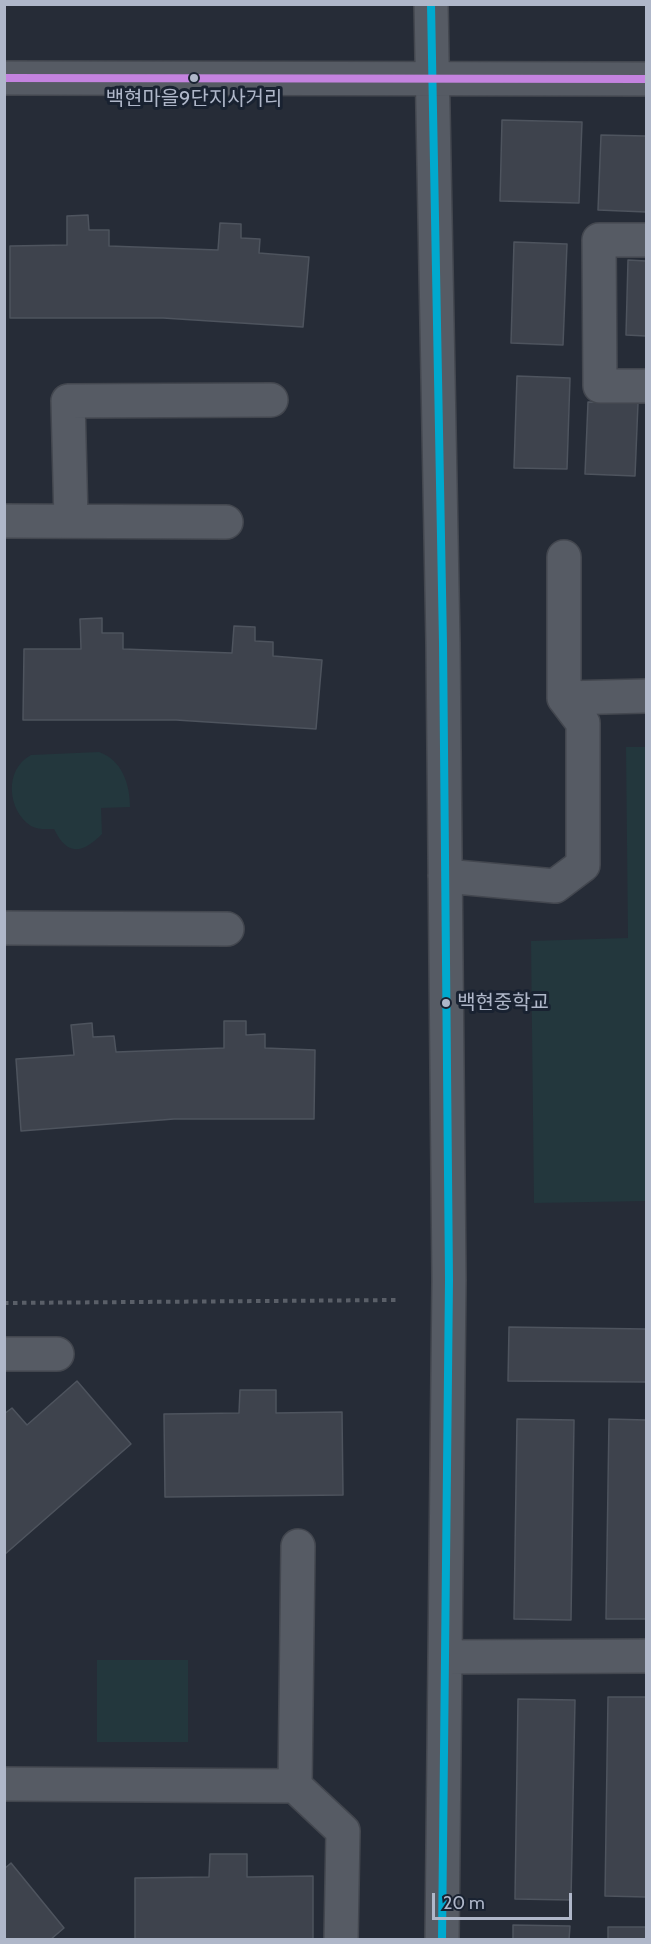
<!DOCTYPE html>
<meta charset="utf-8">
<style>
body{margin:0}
#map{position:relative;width:651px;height:1944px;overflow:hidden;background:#262c37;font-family:Cabin,sans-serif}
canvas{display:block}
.frame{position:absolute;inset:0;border:6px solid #afb7c9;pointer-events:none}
.scale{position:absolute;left:432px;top:1893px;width:140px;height:27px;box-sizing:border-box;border:3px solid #afb7c9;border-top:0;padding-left:8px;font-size:18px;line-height:21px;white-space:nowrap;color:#afb7c9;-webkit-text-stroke:4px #192231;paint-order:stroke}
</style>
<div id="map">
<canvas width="651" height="1944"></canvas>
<div class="frame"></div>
<div class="scale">20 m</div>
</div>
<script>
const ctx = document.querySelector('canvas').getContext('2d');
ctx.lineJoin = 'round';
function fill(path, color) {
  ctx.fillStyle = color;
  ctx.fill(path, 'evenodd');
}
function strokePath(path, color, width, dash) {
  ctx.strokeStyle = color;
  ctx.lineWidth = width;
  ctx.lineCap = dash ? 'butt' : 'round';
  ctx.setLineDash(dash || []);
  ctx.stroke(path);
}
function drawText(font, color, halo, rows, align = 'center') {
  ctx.font = font + ' Cabin,"Noto Sans KR",sans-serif';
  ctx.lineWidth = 6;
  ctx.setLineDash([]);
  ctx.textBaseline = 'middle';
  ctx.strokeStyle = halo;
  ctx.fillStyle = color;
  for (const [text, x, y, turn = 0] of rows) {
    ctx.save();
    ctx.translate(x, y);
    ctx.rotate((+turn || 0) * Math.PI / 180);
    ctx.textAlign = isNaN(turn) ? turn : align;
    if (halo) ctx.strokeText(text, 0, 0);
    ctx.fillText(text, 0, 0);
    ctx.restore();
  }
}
const green = new Path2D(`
 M626 747H646V1201L534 1203 531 941 628 938Z
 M99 752C122 760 130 784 130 807L101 808 102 834C82 854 67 856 54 829 46 829 38 830 31 826 7 810 4 769 31 755Z
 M97 1660H188V1742H97Z`);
const building = new Path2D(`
 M502 120 582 122 579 203 500 201Z
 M601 135 646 136V212L598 210Z
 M88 215 89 230H109V246L218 250 220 223 241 224V238L260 239 259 253 309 257 303 327 163 318H10V246L67 245V216Z
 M514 242 567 244 563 345 511 343Z
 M628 260 646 261V336L626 335Z
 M517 376 570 378 567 469 514 468Z
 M588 402 638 403 635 476 585 474Z
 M102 618V633H123V649L232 653 234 626 255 627V641L273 642V656L322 660 316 729 176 720H23L24 649H81L80 619Z
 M224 1021H246V1035L265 1034V1048L315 1050 314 1119H174L21 1131 16 1059 74 1055 71 1025 92 1023 93 1037 114 1036 116 1052 224 1048Z
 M509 1327 646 1329V1382L508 1381Z
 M77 1381 131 1444 4 1555V1414L12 1408 27 1425Z
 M240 1390H276V1413L342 1412 343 1495 165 1497 164 1414 239 1413Z
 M517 1419 574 1420 571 1620 514 1619Z
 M609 1419 646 1420V1619H606Z
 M608 1697H646V1897L605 1896Z
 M518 1699 575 1700 571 1900 515 1899Z
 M210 1854H247V1877L313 1876V1940H135V1878L209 1877Z
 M11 1863 64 1928 50 1940H4V1869Z
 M513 1925 570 1926 569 1940H513Z
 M608 1927H646V1940H608Z`);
const path = new Path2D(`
 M4 1303 397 1300`);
const minor = new Path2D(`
 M431 4 443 643 449 1280 442 1940
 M4 78 646 79
 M646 240H599L600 386H646
 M4 521 226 522
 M71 521 68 401 271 400
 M564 698 646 696
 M445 876 555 886 583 865V723L564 698V557
 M4 928 227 929
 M4 1354H57
 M445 1657 646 1656
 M4 1784 295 1786 343 1831 341 1940
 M295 1786 298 1546`);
const bus1 = new Path2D(`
 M431 4 443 643 449 1280 442 1940`);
const bus2 = new Path2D(`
 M4 78 646 79`);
const markers = [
 [194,78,5,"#afb7c9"],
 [446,1003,5,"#afb7c9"]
];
const busNames = [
 ["백현마을9단지사거리",194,99],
 ["백현중학교",457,1003,"left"]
];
fill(green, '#23373d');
fill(building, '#3e434d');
strokePath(building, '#4e545e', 1.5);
strokePath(minor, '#43474f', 36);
strokePath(path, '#5a5f68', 4, [4.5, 4.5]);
strokePath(minor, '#565b64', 33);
strokePath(bus1, '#00a9ce', 8);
strokePath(bus2, '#c483df', 8);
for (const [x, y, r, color] of markers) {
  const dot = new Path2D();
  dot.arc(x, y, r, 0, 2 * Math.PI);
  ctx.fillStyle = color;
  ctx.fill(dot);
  strokePath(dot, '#192231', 2);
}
drawText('20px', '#afb7c9', '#192231', busNames);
</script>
